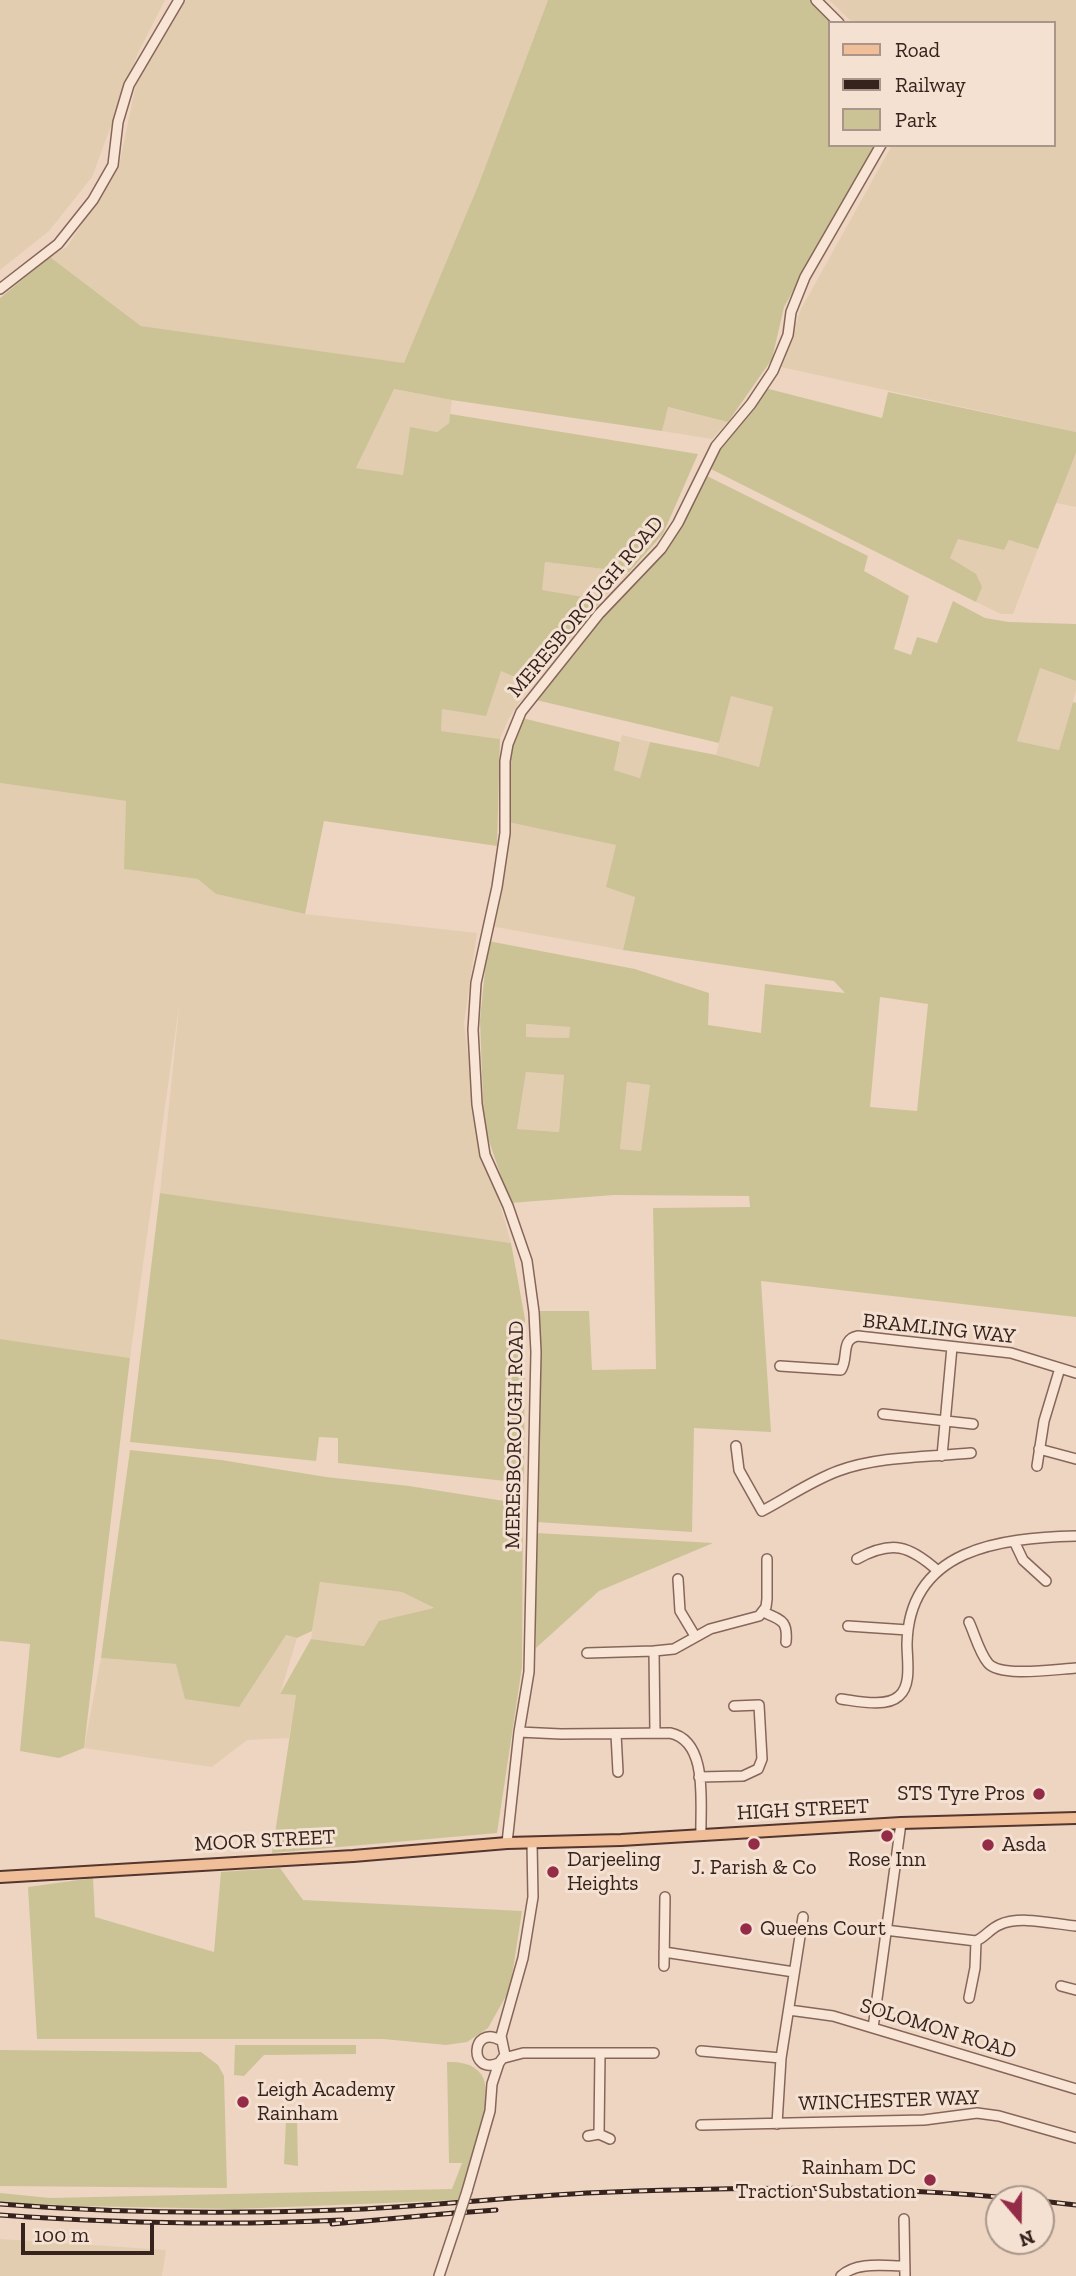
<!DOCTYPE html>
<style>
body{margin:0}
#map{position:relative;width:1076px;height:2276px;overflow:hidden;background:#edd5c2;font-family:"Zilla Slab",serif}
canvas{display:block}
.legend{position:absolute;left:828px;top:21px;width:228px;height:126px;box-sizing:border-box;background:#f5e1d1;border:2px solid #a99589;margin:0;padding:9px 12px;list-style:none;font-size:21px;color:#37231e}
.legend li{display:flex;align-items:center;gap:14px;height:35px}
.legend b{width:35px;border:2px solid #a99589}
.north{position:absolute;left:985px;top:2185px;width:70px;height:70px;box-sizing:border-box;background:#f5e1d1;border:2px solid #a99589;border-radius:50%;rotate:160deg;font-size:19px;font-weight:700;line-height:28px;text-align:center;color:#37231e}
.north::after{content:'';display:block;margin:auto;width:24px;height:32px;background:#942b47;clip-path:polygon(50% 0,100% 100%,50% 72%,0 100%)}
.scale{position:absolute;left:21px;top:2223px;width:133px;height:32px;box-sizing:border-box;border:4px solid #37231e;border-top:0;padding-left:9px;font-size:21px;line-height:24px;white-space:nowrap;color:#37231e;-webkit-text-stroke:5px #f5e1d1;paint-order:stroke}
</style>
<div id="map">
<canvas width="1076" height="2276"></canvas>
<ul class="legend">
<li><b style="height:9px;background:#f0bf9a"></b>Road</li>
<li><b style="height:9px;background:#37231e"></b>Railway</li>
<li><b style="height:19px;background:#cbc396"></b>Park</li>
</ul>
<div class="north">N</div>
<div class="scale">100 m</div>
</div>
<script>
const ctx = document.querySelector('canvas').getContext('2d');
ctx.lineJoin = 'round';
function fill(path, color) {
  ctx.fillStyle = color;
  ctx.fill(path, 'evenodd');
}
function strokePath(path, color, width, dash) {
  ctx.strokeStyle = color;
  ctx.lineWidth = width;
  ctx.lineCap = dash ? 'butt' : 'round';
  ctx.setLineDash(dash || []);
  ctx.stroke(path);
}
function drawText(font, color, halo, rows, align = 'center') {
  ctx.font = font + ' "Zilla Slab",serif';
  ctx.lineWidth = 6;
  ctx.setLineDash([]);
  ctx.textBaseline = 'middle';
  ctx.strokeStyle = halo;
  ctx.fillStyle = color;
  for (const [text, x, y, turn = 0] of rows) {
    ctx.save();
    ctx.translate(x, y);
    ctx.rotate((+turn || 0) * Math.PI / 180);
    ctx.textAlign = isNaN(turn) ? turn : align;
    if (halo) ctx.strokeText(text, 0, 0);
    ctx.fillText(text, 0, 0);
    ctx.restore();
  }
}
const farmland = new Path2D(`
 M0 0H165L138 53 92 177 49 231 0 270Z
 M186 0H548L478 186 407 364 141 326 50 257 67 247 119 166 136 84Z
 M829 0H1076V432L781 367 801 309 892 145H1053V23H853Z
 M393 389 452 400 449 423 437 432 410 428 403 475 356 468Z
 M667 407 728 422 712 439 662 431Z
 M1076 453V507L1056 503Z
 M958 539 1004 550 1009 540 1038 549 1013 614H1001L976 602 981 587 950 558Z
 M545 562 629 572 602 600 541 590Z
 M1040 668 1076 681V691L1059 750 1017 741Z
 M501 671 531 684 508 720 500 739 440 731 442 708Z
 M731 696 773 707 759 767 716 755Z
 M622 735 650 742 640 778 614 770Z
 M0 783 126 801 125 869 199 879 216 894 305 914 477 933 464 1023 476 1121 511 1243 160 1193 180 999 130 1358 0 1339Z
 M508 822 616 844 635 896 623 950 490 926Z
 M526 1024 570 1027 569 1038 525 1037Z
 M526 1072 564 1075 559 1132 517 1129Z
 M627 1082 650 1085 641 1151 620 1149Z
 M320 1582 402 1592 435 1609 364 1646 311 1639Z
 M286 1635 297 1638 280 1694 296 1695 289 1738 247 1740 212 1767 84 1748 101 1658 176 1664Z
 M0 2239 166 2250 162 2276H0Z`);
const green = new Path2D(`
 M548 0H810L834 23H829V145H875L784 307 772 359 728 422 668 407 662 431 452 400 394 389 356 468 403 475 410 427 437 432 449 423 450 414 698 454 663 534 629 572 545 562 542 590 602 600 531 684 501 671 486 716 442 709 441 731 500 739 497 846 324 821 305 914 216 894 198 879 124 869 126 801 0 783V298L50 257 141 326 404 363 478 186Z
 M765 388 882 418 888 392 1076 432V453L1038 549 1009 540 1004 550 958 539 950 558 976 574 982 587 976 602 709 468 718 450Z
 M707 476 868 556 864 571 909 596 894 649 911 655 917 637 937 643 953 601 985 618 1009 622 1076 624V681L1040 668 1017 741 1059 750 1073 702 1076 703V1317L761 1281 771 1432 694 1428 692 1532 536 1522 541 1371 538 1311H589L592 1370 656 1369 653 1208 750 1207 749 1196 614 1195 510 1203 484 1126 480 1020 488 941 635 969 709 993 708 1025 761 1033 765 984 845 993 834 981 623 950 635 897 606 887 616 845 508 822 510 748 522 718 620 742 614 770 640 778 650 742 716 755 759 767 773 707 731 696 719 743 536 700 613 603 665 552ZM880 997 928 1004 917 1111 870 1107ZM526 1024 570 1027 569 1038 526 1037ZM526 1072 564 1075 559 1132 517 1129ZM627 1082 650 1085 641 1151 620 1149Z
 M160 1193 511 1243 525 1319 524 1483 338 1463V1438L319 1437 316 1461 130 1442Z
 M0 1339 130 1358 84 1748 59 1758 20 1751 30 1644 0 1641Z
 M130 1450 221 1460 326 1477 409 1486 523 1504 522 1667 497 1833 272 1853 296 1695 280 1694 311 1639 364 1646 379 1621 434 1608 402 1592 320 1582 312 1631 297 1638 286 1635 239 1707 185 1699 176 1664 101 1658Z
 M536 1533 713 1543 599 1591 536 1648Z
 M280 1868 303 1900 522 1911 510 1989 488 2028 467 2042 446 2045 383 2039H37L28 1887 93 1878 95 1917 214 1952 221 1872Z
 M235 2045H356V2054L264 2055 244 2076 234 2075Z
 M0 2050 201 2052 218 2065 224 2076 227 2188 0 2186Z
 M447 2062C461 2062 472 2063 481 2074 497 2095 468 2175 461 2200L235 2209 78 2206 0 2202V2193L50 2198 452 2189 462 2163H449Z
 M297 2119 298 2166 284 2164 286 2120Z`);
const minor = new Path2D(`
 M816 0 839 23
 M0 289 58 244 93 200 113 165 118 122 129 85 179 0
 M780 1366 841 1370C849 1358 840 1339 858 1336L1011 1353 1076 1373
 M883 1414 973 1424
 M736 1446 739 1470 762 1511C787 1498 811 1481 838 1471 878 1456 929 1457 971 1453
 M1039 1449 1076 1459
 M942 1456 952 1347
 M1037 1466 1044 1421 1060 1368
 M1014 1541 1023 1560 1046 1581
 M857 1559C892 1540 909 1545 938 1571
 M678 1579 680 1611 695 1636
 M763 1612C781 1620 788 1620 786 1642
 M969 1622C975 1635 979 1652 988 1663 1000 1678 1057 1669 1076 1668
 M848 1626 908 1630
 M587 1653 654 1651
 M841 1699C857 1701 886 1708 899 1696 912 1685 907 1660 907 1644 909 1548 1001 1538 1076 1536
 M519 1732 561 1734 670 1733C709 1741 700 1804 701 1835
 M655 1733 654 1651 674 1649 710 1629 759 1616 766 1607 767 1599V1559
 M616 1734 618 1772
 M699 1777 743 1776 758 1769 762 1759 759 1705 734 1706
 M507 1843 519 1732 529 1672 536 1352 534 1312 527 1261 508 1206 485 1155 477 1104 473 1030 476 983 497 887 505 833V761L508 744 521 712 599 614 661 549 678 523 716 446 751 404 773 371 788 335 791 312 805 277 881 145
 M885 1930 976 1941C985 1937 990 1929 999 1925 1020 1915 1053 1924 1076 1926
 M664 1952 794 1972
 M664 1966 665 1897
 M1061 1986 1076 1990
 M969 1998 975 1968 976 1941
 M789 2010 833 2016 1076 2089
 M873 2028 901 1823
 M701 2051 781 2058
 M504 2058 523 2053H654
 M499 2063C468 2076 471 2024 500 2040
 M777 2124 781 2058 803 1917
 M701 2125 924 2120 977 2113 999 2116 1076 2138
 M599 2134 600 2053
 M588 2136 599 2134 610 2139
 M467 2191 490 2111 492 2084 499 2063 505 2055 501 2036 523 1958 533 1897 532 1843
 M904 2219 905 2276
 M439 2276 455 2228
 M841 2276C857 2261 885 2266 905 2266`);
const major = new Path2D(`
 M0 1877 353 1856 507 1843 621 1840 901 1823 1076 1818`);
const rail = new Path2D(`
 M1041 2201 1076 2205
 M0 2204C112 2213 226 2214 338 2210 430 2207 521 2195 612 2192 748 2187 884 2185 1019 2199
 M443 2214 496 2210
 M0 2215C114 2223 228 2226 342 2220
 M332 2224 454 2213`);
const minorBridge = new Path2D(`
 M455 2228 467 2191`);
const markers = [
 [1039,1794,7,"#942b47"],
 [887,1836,7,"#942b47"],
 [754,1844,7,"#942b47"],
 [988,1845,7,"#942b47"],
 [553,1872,7,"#942b47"],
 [746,1929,7,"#942b47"],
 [243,2102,7,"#942b47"],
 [930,2180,7,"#942b47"]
];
const streetNames = [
 ["MERESBOROUGH ROAD",586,607,-50],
 ["BRAMLING WAY",939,1329,6],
 ["MERESBOROUGH ROAD",515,1435,-89],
 ["HIGH STREET",803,1810,-3],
 ["MOOR STREET",265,1841,-3],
 ["SOLOMON ROAD",938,2029,17],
 ["WINCHESTER WAY",889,2101,-2]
];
const poiNames = [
 ["STS Tyre Pros",1025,1794,"right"],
 ["Asda",1002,1845],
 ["Darjeeling",567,1860],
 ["Heights",567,1884],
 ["Rose Inn",887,1860,"center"],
 ["J. Parish & Co",754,1868,"center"],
 ["Queens Court",760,1929],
 ["Leigh Academy",257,2090],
 ["Rainham",257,2114],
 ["Rainham DC",916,2168,"right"],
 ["Traction Substation",916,2192,"right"]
];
fill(farmland, '#e3cdb0');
fill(green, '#cbc396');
strokePath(minor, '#87665a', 12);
strokePath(major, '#54362e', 14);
strokePath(minor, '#f8e5d5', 9);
strokePath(major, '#f0bf9a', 10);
strokePath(rail, '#37231e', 5);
strokePath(rail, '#f5e1d1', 2.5, [8]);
strokePath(minorBridge, '#87665a', 12, []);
strokePath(minorBridge, '#f8e5d5', 9);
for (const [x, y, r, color] of markers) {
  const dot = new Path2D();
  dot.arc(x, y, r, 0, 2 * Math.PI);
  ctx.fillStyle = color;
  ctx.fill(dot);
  strokePath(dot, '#f5e1d1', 2.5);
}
drawText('21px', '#37231e', '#f5e1d1', streetNames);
drawText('21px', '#37231e', '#f5e1d1', poiNames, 'left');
</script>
